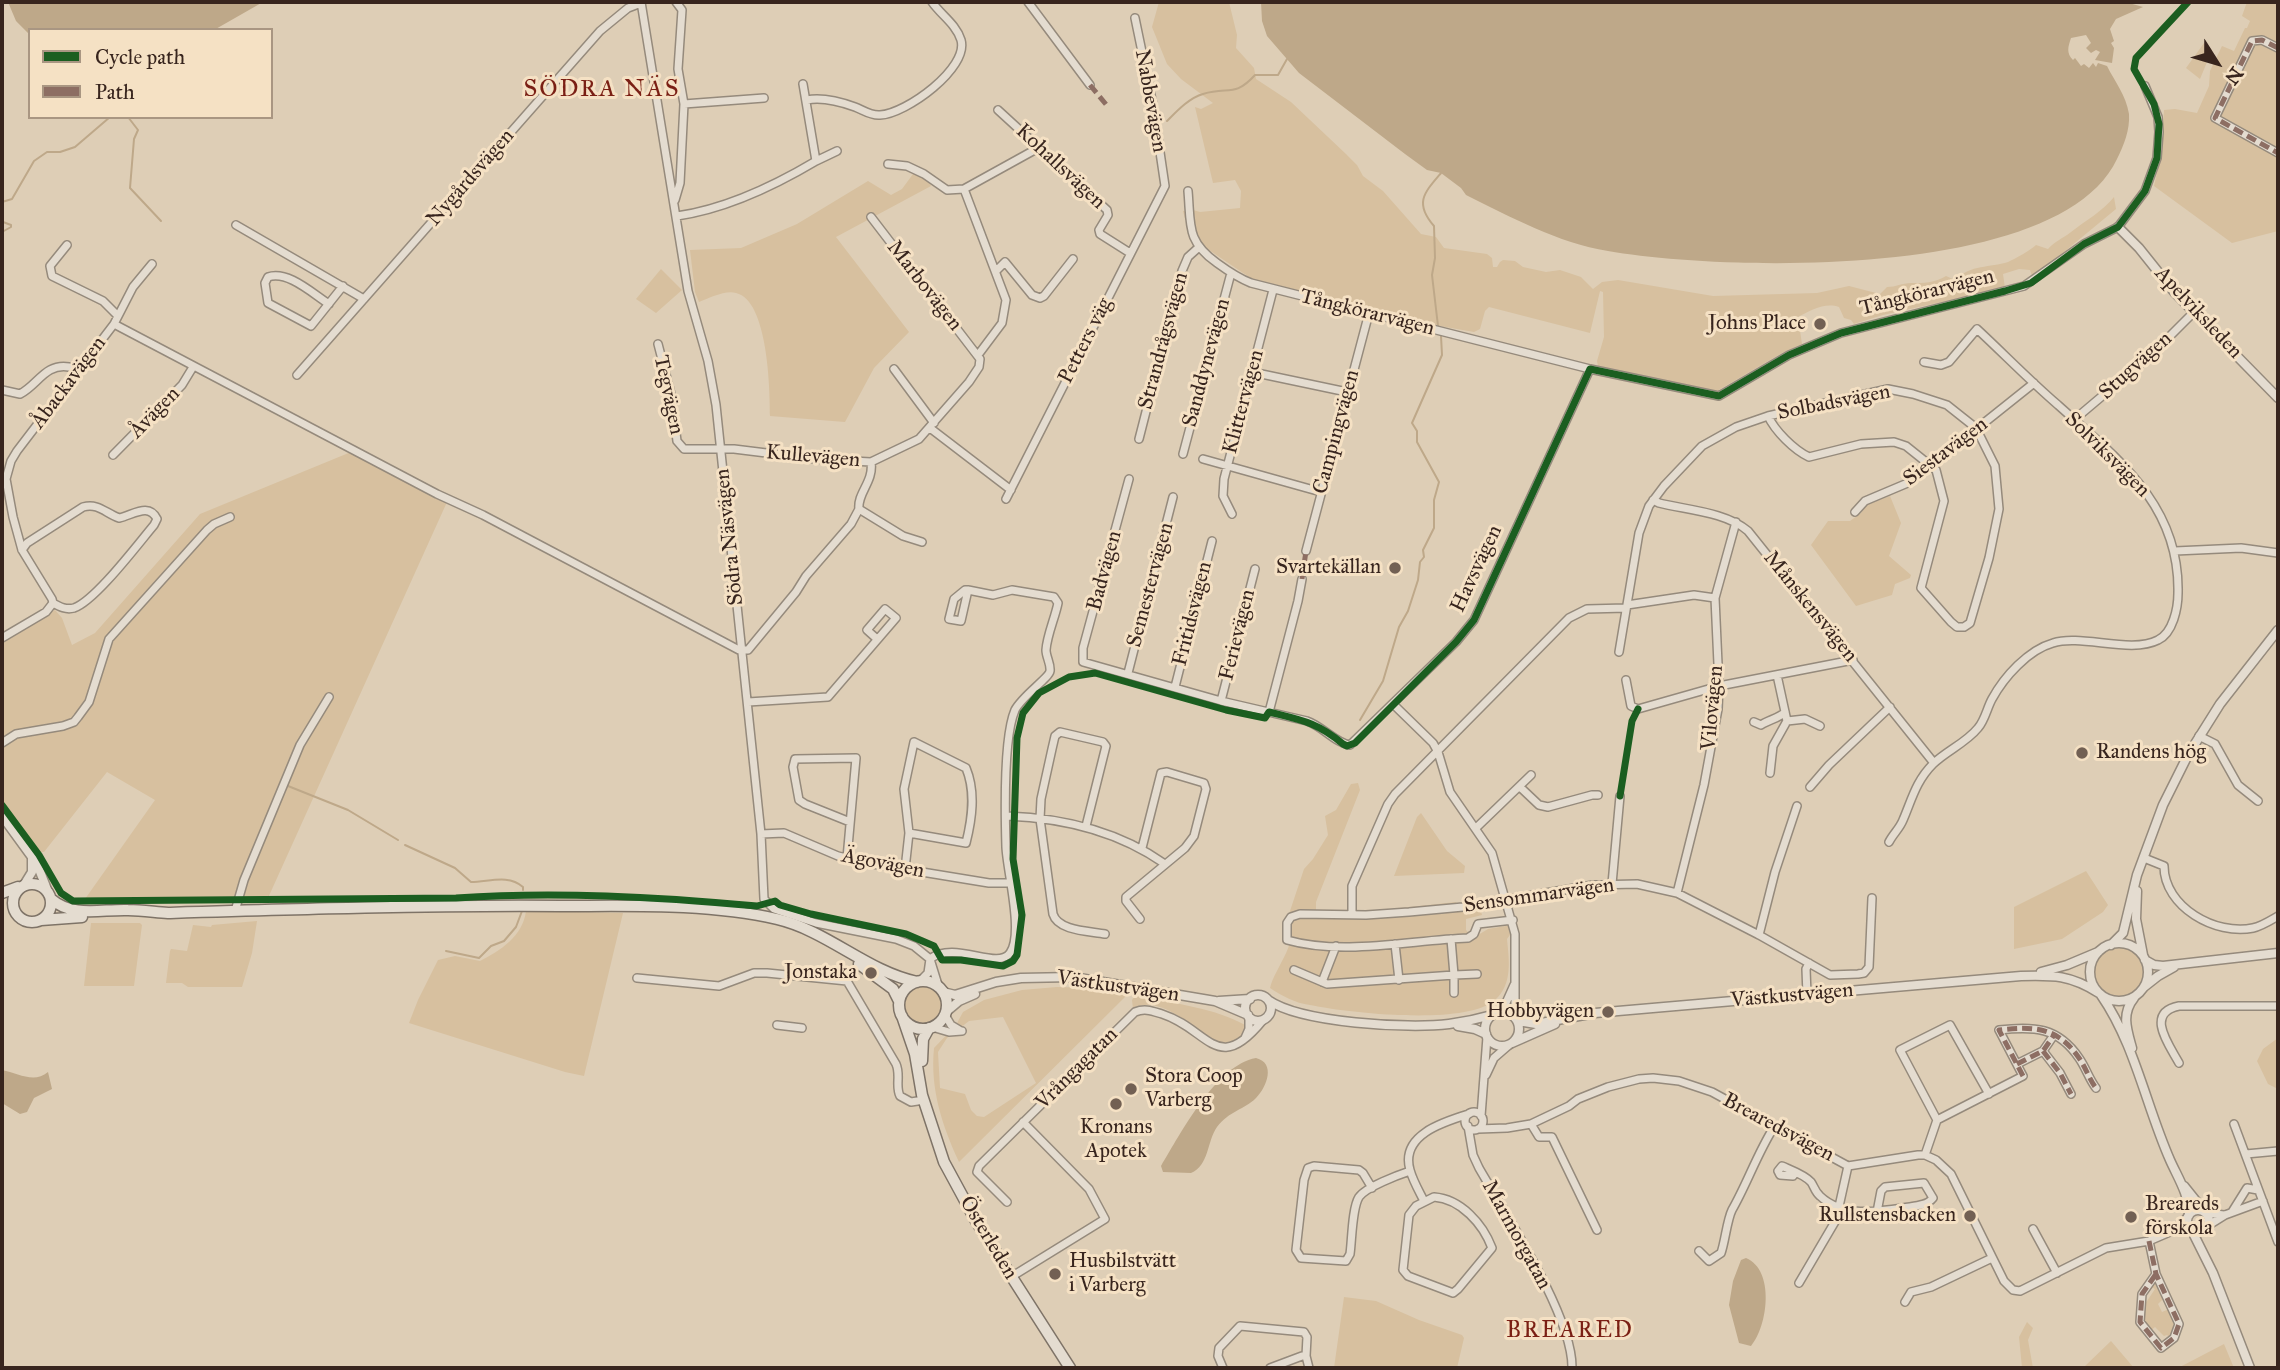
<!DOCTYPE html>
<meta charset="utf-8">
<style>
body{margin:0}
#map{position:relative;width:2280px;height:1370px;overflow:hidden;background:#deceb6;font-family:"IM FELL Great Primer",serif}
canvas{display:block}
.frame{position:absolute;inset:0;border:4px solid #38251e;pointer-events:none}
.legend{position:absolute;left:28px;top:28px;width:245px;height:91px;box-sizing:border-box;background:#f5e1c4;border:2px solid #a99682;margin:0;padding:9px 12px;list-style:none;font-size:21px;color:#38251e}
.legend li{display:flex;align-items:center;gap:14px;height:35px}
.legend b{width:35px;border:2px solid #a99682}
.north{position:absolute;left:2182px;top:28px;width:70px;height:70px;-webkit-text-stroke:5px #f5e1c4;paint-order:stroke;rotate:127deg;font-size:19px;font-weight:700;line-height:28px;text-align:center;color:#38251e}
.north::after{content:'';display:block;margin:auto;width:24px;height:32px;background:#38251e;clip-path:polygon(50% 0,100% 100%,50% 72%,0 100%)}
</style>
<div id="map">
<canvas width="2280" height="1370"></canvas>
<div class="frame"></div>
<ul class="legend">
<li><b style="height:9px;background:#1b5e20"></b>Cycle path</li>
<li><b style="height:9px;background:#8d6e63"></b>Path</li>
</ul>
<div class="north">N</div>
</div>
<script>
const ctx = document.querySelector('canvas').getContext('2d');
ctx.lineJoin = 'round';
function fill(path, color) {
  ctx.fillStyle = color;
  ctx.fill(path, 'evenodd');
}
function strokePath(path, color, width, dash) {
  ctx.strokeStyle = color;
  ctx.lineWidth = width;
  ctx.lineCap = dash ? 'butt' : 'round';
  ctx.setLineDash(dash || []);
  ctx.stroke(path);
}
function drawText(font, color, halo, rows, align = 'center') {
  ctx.font = font + ' "IM FELL Great Primer",serif';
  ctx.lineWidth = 6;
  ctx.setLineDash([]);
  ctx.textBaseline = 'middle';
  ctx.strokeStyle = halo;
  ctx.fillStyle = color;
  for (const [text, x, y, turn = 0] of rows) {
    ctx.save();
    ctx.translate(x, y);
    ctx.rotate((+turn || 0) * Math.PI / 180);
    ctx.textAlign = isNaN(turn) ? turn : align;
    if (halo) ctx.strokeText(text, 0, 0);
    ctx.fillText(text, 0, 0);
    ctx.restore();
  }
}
const green = new Path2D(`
 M1159 2H1229L1237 35 1236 48 1254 68 1256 79 1291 102 1346 154 1357 165 1363 176 1383 191 1421 234 1436 237 1444 248 1487 254 1492 258 1493 267H1497L1500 262 1503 260 1515 261 1523 267 1546 272 1560 270 1581 277 1593 289 1602 282 1618 280 1713 296 1817 293 1849 286 1880 294 1887 287C1896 287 1902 283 1911 283 1923 283 1935 283 1946 276L1955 280C1971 264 1990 268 2008 262 2015 259 2031 250 2036 245L2048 249C2055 241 2062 239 2071 232 2085 221 2103 211 2114 197L2116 209 2035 276H2032L2030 270 2019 269 2003 274 2005 288 1883 315 1854 324 1851 320 1844 318 1839 307C1825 302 1811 310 1798 317L1802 344 1782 353 1717 391H1699L1598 366 1597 361 1604 337 1603 292 1600 291 1590 333 1489 307 1485 311 1480 329 1474 332 1434 325 1252 279 1203 246 1185 219 1183 211 1193 210 1200 212 1240 208 1241 191 1235 180 1213 183 1195 107 1201 109 1213 103 1181 79 1167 64 1152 27Z
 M2247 2H2278V231L2232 243 2154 186 2161 155 2164 110 2175 109 2197 113 2209 86 2210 71 2222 46 2234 51 2245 28H2247L2250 21 2242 16Z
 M2204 43 2212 50 2200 79 2186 68Z
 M913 174C920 176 928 178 931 186L836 237 909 332 874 368 845 422 770 416C770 389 768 300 736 293 725 290 710 298 699 302L695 292 690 250 741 248 797 224 868 181 891 195 902 189Z
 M661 269 682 290 656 313 636 299Z
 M351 452 447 502 268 898 85 899 155 800 107 772 44 852H39L2 802V641L8 635 55 610 62 618 72 645 95 633 200 514Z
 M1890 496 1901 523 1889 556 1911 575 1910 578 1895 584 1892 595 1856 606 1811 545 1828 521H1850L1861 513 1866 505Z
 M1358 783 1360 790 1316 902V910L1362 912 1456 902 1458 909 1480 908 1482 915 1466 919V930L1473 938 1488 929 1511 925 1512 932 1507 939C1509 960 1513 984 1495 1000 1466 1026 1348 1013 1310 1005 1295 1003 1282 996 1270 988 1275 967 1302 939 1288 917L1304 869 1313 859 1328 835 1325 816 1336 810 1351 784Z
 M1421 813 1447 851 1465 866 1464 873 1394 876 1417 817Z
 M2086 871 2108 905 2103 912 2062 939 2014 949V907Z
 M526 911 623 913 584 1076 565 1072 409 1023 418 1000 438 960 455 956 480 961C500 951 523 936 526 911Z
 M257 921 252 953 242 987H188L182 983H166L170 951 171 949 187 951 193 925 211 927 212 925Z
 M91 923H140L142 925 134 986H84Z
 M2093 973a26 26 0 1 1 52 0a26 26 0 1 1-52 0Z
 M902 1005a21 21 0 1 1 42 0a21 21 0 1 1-42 0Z
 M1057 987 1097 988 1126 996 959 1162C942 1125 930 1089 934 1048L956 1025 963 1012 984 1000 1022 990ZM1003 1017 1036 1083 984 1117 977 1116 971 1110 965 1094 940 1088 938 1052 947 1038 969 1021Z
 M1135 996H1142C1175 1004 1215 1008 1245 1025L1243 1033 1238 1040 1222 1044C1198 1035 1161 991 1133 1009L1132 1000Z
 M2278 1038V1089L2268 1084 2257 1061 2263 1049Z
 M2155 1281 2163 1299 2158 1304 2162 1312 2169 1309 2177 1323 2170 1338 2167 1335 2164 1336 2155 1327 2150 1331 2142 1325 2145 1304 2155 1289 2150 1286Z
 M1344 1297 1376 1301 1419 1320 1462 1335 1464 1338 1457 1368H1334Z
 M2027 1322 2033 1328 2028 1340 2033 1368H2022L2019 1337Z
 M2111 1341 2134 1368H2081L2085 1366Z
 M2224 1344 2234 1368H2178Z`);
const water = new Path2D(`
 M8 2H263L214 30H30V35L16 21Z
 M1261 2H2131L2129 3 2143 7 2116 19 2110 29 2114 41 2111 43 2114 48 2112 63 2095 60 2100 52 2096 50 2091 53 2086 48 2091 43 2086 35 2071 38C2068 47 2066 53 2073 60L2075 58 2081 66 2084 64 2089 68 2093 63 2096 67 2098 63 2107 66C2115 82 2126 95 2129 114 2130 130 2124 145 2117 159 2060 281 1721 271 1608 251 1558 243 1511 217 1466 195L1461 188 1441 173 1427 170 1405 154 1299 73 1267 36 1262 21Z
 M1256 1058C1276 1063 1267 1087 1256 1098 1244 1110 1229 1111 1217 1127 1207 1141 1209 1166 1191 1173L1163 1172 1161 1166C1181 1133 1216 1065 1256 1058Z
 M2 1070C18 1073 34 1084 48 1072L52 1089 34 1098 27 1112 20 1114 2 1103Z
 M1746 1258C1775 1270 1768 1326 1751 1346L1739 1343 1729 1305 1733 1281 1741 1260Z`);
const stream = new Path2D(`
 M115 117H124
 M128 117 138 130 134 139 130 188 161 221
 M1167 121C1177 111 1189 98 1203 94 1229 86 1234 98 1255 75H1278L1287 59
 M2 202 12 199 34 161 47 152H60L75 147 110 117
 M2 212V217
 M2 219 3 222 11 225V227L2 232
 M2 241V244
 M1438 326 1432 275 1435 258 1434 226C1414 203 1424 193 1441 173
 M1360 720 1383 681 1399 627 1408 611 1418 580 1420 562 1424 557 1423 550 1434 528V500L1439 482 1417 442V431L1412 423 1442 355 1441 336
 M288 786 348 810 398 840
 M405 845 455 868 471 882C489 882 508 874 523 887V890
 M446 951 479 958 491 946 504 941 516 927 522 911`);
const minor = new Path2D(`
 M641 2 688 291 708 361 716 405 761 834 764 899 774 909 816 923 896 939 914 946 930 959 939 988
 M676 2 682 10 678 69 684 104
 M1028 2 1090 85
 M2278 48 2262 40 2252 41 2215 118 2278 153
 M807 100C822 97 841 102 855 107 863 110 871 116 880 115 906 114 969 68 961 40 956 24 941 15 932 2
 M998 110 1107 210 1108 215 1099 230 1100 234 1130 253
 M816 161 837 151
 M888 164 907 166 924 174 947 190 964 189 1006 300 1002 323 978 355
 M964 189 1040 147
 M1188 191C1191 225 1186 241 1217 263 1228 271 1238 278 1251 283L1590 369 1719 396 1789 355 1841 333 2024 286 2084 244 2118 227 2145 191 2157 158 2159 132 2158 117 2145 86
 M675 200 680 183 684 104 764 98
 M677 216C726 209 774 186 816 161L803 84
 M236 225 364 299
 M67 245 50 266 52 276 103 301 118 316
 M996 271 1005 262 1032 295 1040 298 1044 296 1073 259
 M329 304C313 294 288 270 268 277L265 283 268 303 311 326 343 286
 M114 324 437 494 483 515 739 650H748L796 592 806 576 851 524 859 509
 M658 344 671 394 677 441 684 449H734L815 459 871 462 919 439 969 382 979 367 980 359 871 217
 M894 369 934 423
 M1252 372 1347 392
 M297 375 600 31 628 8 641 3
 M2 390 20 394C38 385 45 363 69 367
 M2075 419 2152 354 2195 311
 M930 428 1011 490
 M1139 439 1182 271 1188 257 1198 248
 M1183 454 1231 273
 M113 455 182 385 193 367
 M1203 459 1321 492
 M871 462C874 482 857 493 859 509L903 536 922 542
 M1129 479 1083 648V662L1221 701 1307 721C1322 726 1337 744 1350 745L1456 642 1474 620 1590 369
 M1006 499 1165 186 1153 105 1135 18
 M1653 500 1659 503C1687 510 1726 512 1748 531L1934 763
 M1855 512 1865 501 1910 482 2034 383
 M1232 514 1223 496 1224 479 1273 290
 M22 550 27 543 83 507C99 503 105 513 119 518 133 515 149 502 157 519L154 525C138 544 95 601 74 608 66 610 60 607 53 603
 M1306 551 1369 313
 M2175 551 2241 548 2278 553
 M53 603 52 599 22 550 13 517 6 479 11 461 17 451 114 324 133 287 152 264
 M1627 605 1694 595 1715 598
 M2 638 46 612 53 603
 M1619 652 1639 533 1649 506 1664 486 1702 446 1736 427 1768 416 1888 389 1913 394 1947 405 1976 428 1995 466 1999 509 1989 558 1970 623 1964 627H1957L1951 622 1921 588 1944 501 1936 470 1906 446 1894 442 1861 444 1809 457C1794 450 1775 431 1768 416
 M1128 673 1173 497
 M1626 680 1631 706 1638 709 1719 686 1853 660
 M1175 687 1212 541
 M1221 701 1255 569
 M748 702 828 697 896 618 885 609 867 630 877 639
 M1393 704 1433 743 1438 752 1450 792 1492 853 1515 934V1017
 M1269 712 1298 601 1302 579
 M1787 721 1805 719 1820 726
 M1754 722 1761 725C1768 720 1780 718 1785 712
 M2199 736 2215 744 2238 785 2258 801
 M2 743 16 734 63 726 74 722 78 717 89 702 109 639 207 530 214 524 230 517
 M1770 773 1773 746 1787 721 1777 675
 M1520 787 1539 805 1548 807 1592 795H1598
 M1810 787 1829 765 1890 707
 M1007 816C1064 818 1118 831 1165 864
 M1086 826 1106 746 1103 742 1060 732 1055 736 1052 749 1041 799 1040 819 1053 914C1058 931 1089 931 1105 934
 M1476 828 1531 775
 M761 834 784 833 838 856 867 863 989 883H1009
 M1889 842C1893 834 1900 828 1903 820 1912 799 1916 781 1933 764 1946 751 1966 743 1978 728 1985 720 1987 708 1992 699 2004 677 2028 650 2053 643 2081 634 2131 654 2158 640 2173 633 2178 608 2178 593 2180 505 2118 459 2058 405 2030 381 2004 354 1977 329L1949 362 1941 365 1924 362
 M847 858 856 758 795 759 793 767 799 800 805 804 850 822
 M2144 858 2164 866C2164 907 2216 936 2253 928 2262 926 2271 920 2278 916
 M905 869 909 833 904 789 914 742 966 768C976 792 972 819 966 843L909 833
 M1612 884 1620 796
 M1677 893 1704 785 1718 709 1719 686 1715 598 1736 522
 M235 911 244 880 300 745 329 697
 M1352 915V886L1388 804 1395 794 1569 618 1587 609 1626 608
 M1140 919 1126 901V897L1185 848 1194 836 1206 789 1204 783 1167 772 1161 773 1142 848
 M1513 920 1478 924 1474 934 1468 938C1411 940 1343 956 1287 940V923L1291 917 1300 914 1366 915 1409 912 1463 907 1593 885 1637 884 1677 893 1759 935 1830 975 1858 974 1864 973 1869 967 1872 898
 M1759 935 1775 872 1797 806
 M1395 944 1399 980
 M930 959C955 940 997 971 1010 953 1024 934 1007 871 1006 847 1005 814 1003 738 1015 710 1022 696 1049 678 1050 671 1051 664 1046 657 1046 650 1047 635 1055 618 1058 603L1054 597 1012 590 993 595 968 590H965L954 599 949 619 961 621 968 590
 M1294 970 1327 984 1454 975 1451 939
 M637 978 719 986 754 973H767L847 981 896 1064C901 1075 895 1086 900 1096L911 1102 924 1100
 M920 981 928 973 930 959
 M1322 982 1336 946
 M1454 993V975L1477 974
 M1807 995 1806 969 1809 963
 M1495 1013 1505 1005 1514 985
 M945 1015 951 1025 961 1031
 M777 1025 802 1028
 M932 1027 949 1032 962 1031
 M1245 1038 1249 1029V1017
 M2043 1051 2060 1073 2071 1094
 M2179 1063C2170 1046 2144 1013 2179 1006H2278
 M2017 1064 2043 1051 2054 1035
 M1486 1075 1494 1058 1509 1045
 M1465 1121a9 9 0 1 1 18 0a9 9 0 1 1-18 0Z
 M1481 1116 1487 1037
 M1937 1120 1900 1050 1950 1025 1989 1094
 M1531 1124 1539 1137H1552L1597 1230
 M2234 1124 2278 1242
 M1468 1126 1473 1155 1479 1168C1506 1215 1573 1317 1572 1368
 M1478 1129 1507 1128 1531 1124 1569 1106 1578 1099 1608 1087 1639 1079 1653 1078 1679 1081 1712 1092 1848 1166 1918 1155H1925L1936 1160 1951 1174 2004 1281 2013 1290 2020 1291 2106 1248 2149 1241 2170 1232 2190 1229
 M2246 1154 2278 1151
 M1925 1155 1937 1120 2023 1076 1999 1030C2034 1026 2058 1027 2079 1058 2086 1068 2089 1079 2096 1088
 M1795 1173 1793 1176 1780 1175 1778 1171 1782 1166C1791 1170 1805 1175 1811 1182 1814 1186 1815 1192 1820 1196 1842 1217 1877 1212 1903 1208 1914 1206 1927 1206 1933 1198L1924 1183 1885 1187 1881 1191 1877 1212
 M1372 1188 1363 1173 1359 1170 1314 1166 1308 1168 1304 1180 1296 1250 1301 1258 1346 1261 1350 1254C1352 1240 1352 1208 1359 1197 1366 1187 1398 1175 1410 1171
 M1434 1197C1461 1199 1483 1224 1492 1248L1458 1289 1453 1293 1408 1276 1403 1270 1409 1215 1416 1206Z
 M1424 1201C1419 1191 1413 1181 1410 1170 1400 1135 1443 1122 1469 1114
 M1007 1202 977 1172 979 1166 1135 1012C1145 1008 1152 1011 1162 1014 1209 1029 1217 1077 1263 1020
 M2232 1212 2247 1188 2258 1190
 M2207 1213 2224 1215
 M2209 1225 2225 1215 2263 1201
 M2033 1229 2057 1273
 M2171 1231 2187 1218
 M2149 1241 2156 1274 2179 1324 2174 1338 2161 1348 2140 1322 2142 1294 2156 1274
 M1699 1251 1709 1261 1721 1253C1725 1242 1727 1220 1732 1210 1747 1184 1757 1154 1774 1127
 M1011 1277 1105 1219 1089 1189 1023 1122
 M1799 1283 1836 1220 1848 1166
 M1905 1302 1911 1292 1931 1287 1992 1258
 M1223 1368 1218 1356 1219 1348 1240 1326 1304 1332 1307 1337 1306 1356
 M1270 1368 1302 1356H1306L1309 1368`);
const tertiary = new Path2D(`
 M2118 227 2139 248 2175 293 2278 398
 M2 816 37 864 48 892
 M24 885 32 872V857
 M2137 891 2136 919 2143 955
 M2090 972a29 29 0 1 1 58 0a29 29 0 1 1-58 0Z
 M2111 945 2123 933 2137 875 2163 805 2188 755 2220 704 2278 630
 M2145 960 2154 965 2163 966 2278 953
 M2041 972 2067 965 2098 952
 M2144 987 2158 976 2174 967
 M943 992 955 995 996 982 1021 978 1073 977 1215 1001 1248 1015
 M2101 995C2135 1044 2146 1106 2170 1160 2178 1178 2189 1194 2189 1215
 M1245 1008a13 13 0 1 1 26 0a13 13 0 1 1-26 0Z
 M1268 1000C1301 1023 1408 1029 1449 1024 1464 1022 1478 1019 1492 1015
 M1219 1001 1250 999
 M1485 1029a17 17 0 1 1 34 0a17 17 0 1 1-34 0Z
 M946 1012 959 1001 975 994
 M1518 1021 1536 1024 1595 1013 2021 976C2054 975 2070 975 2099 993
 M1458 1026 1475 1029 1486 1034
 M1512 1043 1555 1024
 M2132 1048C2127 1030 2121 1014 2134 998
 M2184 1186 2204 1211
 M2187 1221a11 11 0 1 1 22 0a11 11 0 1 1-22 0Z
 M2192 1231 2213 1273 2250 1368`);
const secondary = new Path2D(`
 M13 903a19 19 0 1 1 38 0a19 19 0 1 1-38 0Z
 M2 893 18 887
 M51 899C73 918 101 909 128 910 141 910 154 912 168 913 299 909 429 905 560 906 631 906 707 903 777 919 828 931 866 971 917 982
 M41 920 82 917
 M859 964 893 989 899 1001
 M899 1005a24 24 0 1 1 48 0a24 24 0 1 1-48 0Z
 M902 1016 915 1054 922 1095 944 1162 976 1221 1070 1368
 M922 1061 923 1039 929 1028`);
const quiet = new Path2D(`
 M2278 48 2262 40 2252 41 2215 118 2278 153
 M1090 85 1109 108
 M1302 579 1306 551
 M2043 1051 2060 1073 2071 1094
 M2017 1064 2043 1051 2054 1035
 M2023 1076 1999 1030C2034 1026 2058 1027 2079 1058 2086 1068 2089 1079 2096 1088
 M2149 1241 2156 1274 2179 1324 2174 1338 2161 1348 2140 1322 2142 1294 2156 1274`);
const cycleway = new Path2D(`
 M1620 796 1632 721 1638 709
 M2 805 39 855 61 893 73 901 456 898C556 891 657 897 757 906L775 901 780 905 811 914 906 934 934 946 942 960H961L1003 966 1013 961 1017 955 1022 915 1013 859 1017 738 1023 713 1039 693 1069 677 1095 673 1226 710 1265 718 1269 712C1301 720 1317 722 1343 744L1347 746 1355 743 1456 642 1474 620 1590 369 1719 396 1789 355 1841 333 2005 291 2031 283 2084 244 2118 227 2145 191 2157 158 2159 124 2154 104 2134 69 2136 58 2188 2`);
const markers = [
 [1820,324,7,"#726053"],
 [1395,568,7,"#726053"],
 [2082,753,7,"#726053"],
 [871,973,7,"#726053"],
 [1608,1012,7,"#726053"],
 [1131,1089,7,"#726053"],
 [1116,1104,7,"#726053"],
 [1970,1216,7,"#726053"],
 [2131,1217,7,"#726053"],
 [1055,1274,7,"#726053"]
];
const streetNames = [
 ["Nabbevägen",1150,101,80],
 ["Kohallsvägen",1060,167,43],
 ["Nygårdsvägen",471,178,-49],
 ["Marbovägen",924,286,52],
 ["Tångkörarvägen",1927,293,-14],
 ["Tångkörarvägen",1367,313,14],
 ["Apelviksleden",2198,313,47],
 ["Petters väg",1086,341,-63],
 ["Strandrågsvägen",1164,341,-75],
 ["Sanddynevägen",1207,363,-75],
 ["Stugvägen",2136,366,-42],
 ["Åbackavägen",69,383,-53],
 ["Tegvägen",668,395,78],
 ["Klittervägen",1244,402,-75],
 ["Solbadsvägen",1834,403,-11],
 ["Åvägen",155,413,-46],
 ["Campingvägen",1337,432,-75],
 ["Siestavägen",1946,452,-37],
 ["Solviksvägen",2107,455,45],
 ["Kullevägen",813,457,5],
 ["Södra Näsvägen",730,537,-96],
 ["Havsvägen",1477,569,-65],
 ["Badvägen",1105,571,-75],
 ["Semestervägen",1151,585,-75],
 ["Månskensvägen",1810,607,51],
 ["Fritidsvägen",1193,614,-76],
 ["Ferievägen",1238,635,-76],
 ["Vilovägen",1713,708,-85],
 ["Ägovägen",883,864,11],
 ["Sensommarvägen",1539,896,-8],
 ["Västkustvägen",1118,987,8],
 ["Västkustvägen",1792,996,-5],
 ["Vrångagatan",1077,1069,-45],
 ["Brearedsvägen",1778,1128,28],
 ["Marmorgatan",1516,1235,61],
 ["Österleden",988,1238,59]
];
const poiNames = [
 ["Johns Place",1806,324],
 ["Svartekällan",1381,568],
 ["Randens hög",2096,753,"left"],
 ["Jonstaka",857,973],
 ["Hobbyvägen",1594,1012],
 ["Stora Coop",1145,1077,"left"],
 ["Varberg",1145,1101,"left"],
 ["Kronans",1116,1128,"center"],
 ["Apotek",1116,1152,"center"],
 ["Breareds",2145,1205,"left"],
 ["förskola",2145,1229,"left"],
 ["Rullstensbacken",1956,1216],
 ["Husbilstvätt",1069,1262,"left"],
 ["i Varberg",1069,1286,"left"]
];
const neighbourhoodNames = [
 ["BREARED",1570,1331]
];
const quarterNames = [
 ["SÖDRA NÄS",602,90]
];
fill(green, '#d7c09f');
fill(water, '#bea889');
strokePath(stream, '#bea889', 2);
strokePath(minor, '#958a7c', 10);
strokePath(tertiary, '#958a7c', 11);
strokePath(secondary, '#7e7367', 13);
strokePath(minor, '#e4dcd0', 7);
strokePath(tertiary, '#e4dcd0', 8);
strokePath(secondary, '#e4dcd0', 10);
strokePath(quiet, '#8d6e63', 5, [10, 5]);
strokePath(cycleway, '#1b5e20', 7);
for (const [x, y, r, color] of markers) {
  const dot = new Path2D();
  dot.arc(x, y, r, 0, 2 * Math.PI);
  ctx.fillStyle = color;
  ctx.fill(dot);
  strokePath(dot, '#f5e1c4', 2.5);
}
drawText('21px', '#38251e', '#f5e1c4', streetNames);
drawText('21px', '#38251e', '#f5e1c4', poiNames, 'right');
ctx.letterSpacing = '2px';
drawText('23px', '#7a1f14', '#f5e1c4', neighbourhoodNames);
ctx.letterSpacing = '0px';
ctx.letterSpacing = '2px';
drawText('24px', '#7a1f14', '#f5e1c4', quarterNames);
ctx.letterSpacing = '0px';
</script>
